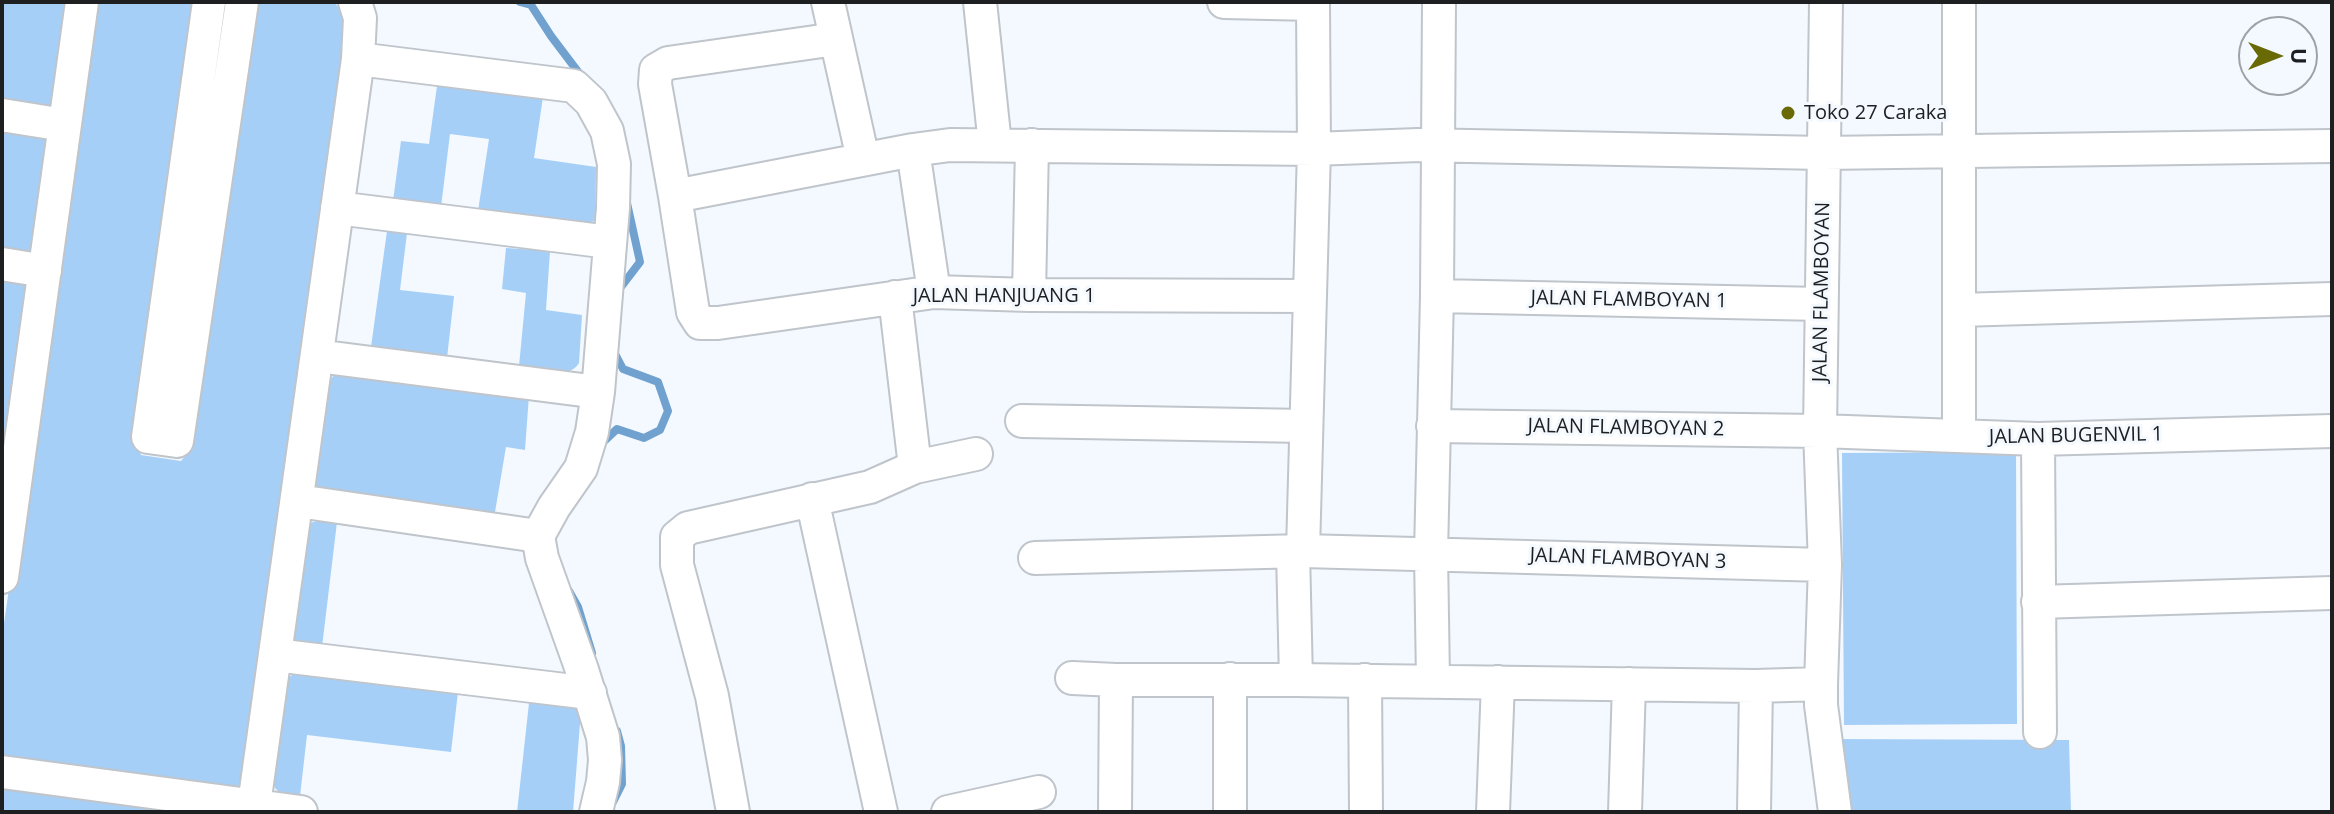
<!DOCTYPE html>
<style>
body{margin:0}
#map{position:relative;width:2334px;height:814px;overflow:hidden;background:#f3f9ff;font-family:"Open Sans",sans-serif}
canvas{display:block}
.frame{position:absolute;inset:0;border:4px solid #1d1f21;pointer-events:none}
.north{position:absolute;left:2238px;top:16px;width:80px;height:80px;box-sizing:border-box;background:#f3f9ff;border:2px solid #9da2a6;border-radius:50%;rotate:90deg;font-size:22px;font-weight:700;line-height:32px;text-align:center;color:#1d1f21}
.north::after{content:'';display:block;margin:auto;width:28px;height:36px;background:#696905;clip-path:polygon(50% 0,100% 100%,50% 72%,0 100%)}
</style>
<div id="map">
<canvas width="2334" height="814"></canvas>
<div class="frame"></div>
<div class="north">U</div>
</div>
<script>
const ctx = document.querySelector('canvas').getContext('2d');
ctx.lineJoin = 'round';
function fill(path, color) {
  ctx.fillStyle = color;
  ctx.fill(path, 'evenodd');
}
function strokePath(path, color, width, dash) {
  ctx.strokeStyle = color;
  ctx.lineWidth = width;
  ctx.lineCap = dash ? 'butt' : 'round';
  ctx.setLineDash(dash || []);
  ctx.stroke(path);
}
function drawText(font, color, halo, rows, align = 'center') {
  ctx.font = font + ' "Open Sans",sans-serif';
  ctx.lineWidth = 6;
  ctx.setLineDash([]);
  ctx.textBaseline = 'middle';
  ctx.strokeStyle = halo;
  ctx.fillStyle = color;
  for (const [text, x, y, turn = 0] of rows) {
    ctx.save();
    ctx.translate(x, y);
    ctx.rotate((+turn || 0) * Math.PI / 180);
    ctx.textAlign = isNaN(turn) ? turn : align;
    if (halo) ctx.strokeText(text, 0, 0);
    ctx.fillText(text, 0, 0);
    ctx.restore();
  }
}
const green = new Path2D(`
 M2 2H70L2 509Z
 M94 2H197L137 442 141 455 181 461 191 449 255 2H334C345 13 343 27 344 42L244 778 237 787 227 788 2 755V637Z
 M437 86 543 97 534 158 596 167 595 221 578 226 478 211 489 139 450 134 441 207 393 201 401 141 429 144Z
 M387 231 407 233 400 290 454 296 447 358 371 347Z
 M506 248 550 251 546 310 582 315 579 363C569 381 536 369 519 366L526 293 502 289Z
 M344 372 529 395 525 450 506 447 494 518 323 491 315 487 314 477 327 384 334 375Z
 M2016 452 2017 724 1844 725 1842 453Z
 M321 520 337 522 322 647 296 642 293 633 306 533 310 523Z
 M306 672 458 692 451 752 307 735 300 796C287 794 277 796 272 782L286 680 293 674Z
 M529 703 577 707 581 711 573 812H517Z
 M1838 739 2069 740 2071 812H1845Z
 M2 784 201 812H2Z`);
const stream = new Path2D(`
 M520 2 531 5 551 36 582 77
 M617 292 640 262 627 203
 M601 444 617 429 644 438 660 430 668 411 658 382 623 369 613 350
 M569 591 578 607 592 653
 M613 802 622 784 621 746 617 731`);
const minor = new Path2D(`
 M209 2 148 437 177 441 242 2
 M355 2 360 18 358 59 574 86 591 102 607 131 614 164 613 208 598 392 592 432 581 468 554 507 538 536 542 558 582 670 603 737 605 760 603 782 596 812
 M828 2 863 159
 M980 2 995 145
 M1224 2 1313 4
 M1313 2 1314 149 1303 551 1825 565
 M1826 2 1820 431 1825 565 1821 684V705L1835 812
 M1959 2V436
 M2 115 64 125
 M913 150 950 145 1314 149 1418 145 1823 153 2332 146
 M675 196 655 84 656 70 668 63 836 39
 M337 208 609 242
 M2 264 45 271
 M934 292 913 150 675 196 693 312 700 323H718L934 292 1029 295 1310 296
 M1029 295 1032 145
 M1437 296 1821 304
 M895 297 915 467
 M1959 310 2332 299
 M317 356 598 392
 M1022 421 1306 426
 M1433 426 1820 431 2038 439 2332 431
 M2038 439 2040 732
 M812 499 881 812
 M298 501 538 536
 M1293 552 1296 680 1756 686 1821 684
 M1035 558 1303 551
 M2 577 82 2
 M2038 602 2332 593
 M275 655 590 693
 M1072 678 1116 680H1296
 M1230 679V812
 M1365 680 1366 812
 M1433 681 1431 553 1437 296 1439 2
 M2 772 301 812
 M253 812 358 59
 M733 812 712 696 677 565V537L688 528 870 487 915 467 976 454
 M948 812 1039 792
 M1115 812 1116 680
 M1493 812 1498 682
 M1625 812 1629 684
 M1754 812 1756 686`);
const markers = [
 [1788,113,8,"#696905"]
];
const poiNames = [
 ["Toko 27 Caraka",1804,113]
];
const streetNames = [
 ["JALAN FLAMBOYAN",1822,292,-89],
 ["JALAN HANJUANG 1",1004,296],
 ["JALAN FLAMBOYAN 1",1629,300,1],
 ["JALAN FLAMBOYAN 2",1626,428,1],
 ["JALAN BUGENVIL 1",2076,436,-1],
 ["JALAN FLAMBOYAN 3",1628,559,2]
];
fill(green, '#a6cff7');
strokePath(stream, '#70a1cf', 8);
strokePath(minor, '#bfc5cb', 36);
strokePath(minor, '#fff', 32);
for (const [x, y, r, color] of markers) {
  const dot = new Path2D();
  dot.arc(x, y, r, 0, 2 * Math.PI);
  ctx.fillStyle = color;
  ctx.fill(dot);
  strokePath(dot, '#f3f9ff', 3);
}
drawText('20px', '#1d1f21', '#f3f9ff', poiNames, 'left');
drawText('20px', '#1d1f21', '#f3f9ff', streetNames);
</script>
